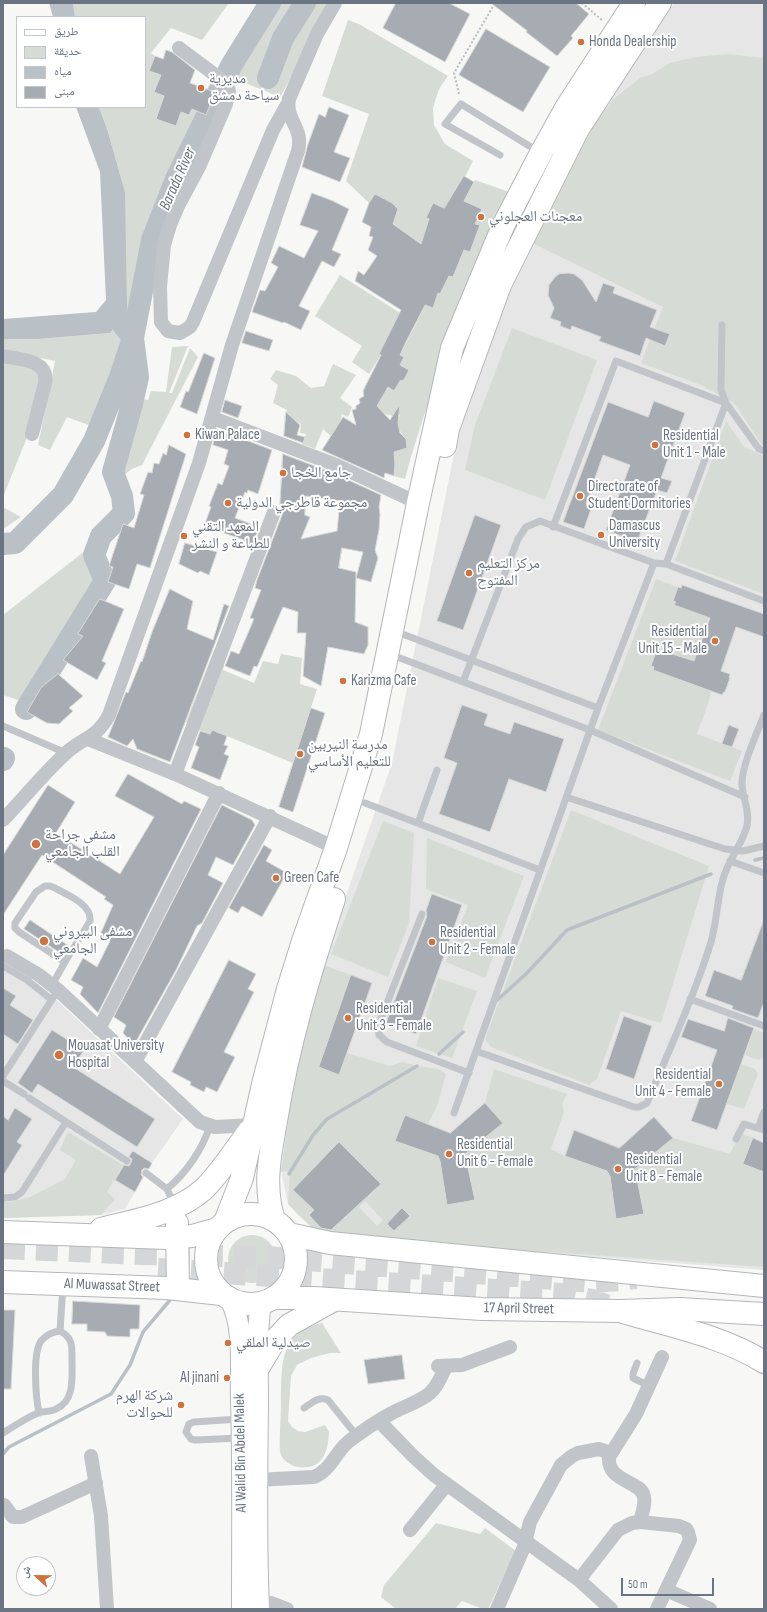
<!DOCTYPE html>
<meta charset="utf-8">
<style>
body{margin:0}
#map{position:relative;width:767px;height:1612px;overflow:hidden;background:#f7f7f5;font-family:"Sofia Sans Condensed","Noto Naskh Arabic",sans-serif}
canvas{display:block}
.frame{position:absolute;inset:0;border:4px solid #6a7482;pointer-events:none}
.legend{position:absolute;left:16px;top:16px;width:130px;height:92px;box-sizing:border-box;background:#fff;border:1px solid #c3c7cd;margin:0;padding:5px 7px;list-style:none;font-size:12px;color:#6a7482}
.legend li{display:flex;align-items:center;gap:8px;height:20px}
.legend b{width:20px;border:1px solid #c3c7cd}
.north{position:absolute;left:16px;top:1556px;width:40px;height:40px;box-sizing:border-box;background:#fff;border:1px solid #c3c7cd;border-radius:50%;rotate:292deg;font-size:11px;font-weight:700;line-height:16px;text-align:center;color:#6a7482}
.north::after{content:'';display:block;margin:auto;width:14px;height:18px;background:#cc7340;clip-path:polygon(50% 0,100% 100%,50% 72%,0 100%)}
.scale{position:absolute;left:621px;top:1578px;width:93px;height:18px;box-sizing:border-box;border:2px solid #6a7482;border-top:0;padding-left:5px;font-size:12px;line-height:14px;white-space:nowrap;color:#6a7482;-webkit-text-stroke:3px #fff;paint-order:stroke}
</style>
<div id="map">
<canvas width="767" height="1612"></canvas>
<div class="frame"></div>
<ul class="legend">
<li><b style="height:5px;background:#fff"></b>طريق</li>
<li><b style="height:11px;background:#d6dcd5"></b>حديقة</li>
<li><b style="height:11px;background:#b9c1c6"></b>مياه</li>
<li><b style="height:11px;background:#a7acb3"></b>مبنى</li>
</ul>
<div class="north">ش</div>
<div class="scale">50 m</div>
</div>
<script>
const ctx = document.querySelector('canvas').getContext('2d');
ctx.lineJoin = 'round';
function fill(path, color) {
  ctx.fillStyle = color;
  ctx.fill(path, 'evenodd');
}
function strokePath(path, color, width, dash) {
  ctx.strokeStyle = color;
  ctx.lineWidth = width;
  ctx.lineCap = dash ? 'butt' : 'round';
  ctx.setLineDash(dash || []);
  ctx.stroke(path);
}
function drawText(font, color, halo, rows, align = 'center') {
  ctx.font = font + ' "Sofia Sans Condensed","Noto Naskh Arabic",sans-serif';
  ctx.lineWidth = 4;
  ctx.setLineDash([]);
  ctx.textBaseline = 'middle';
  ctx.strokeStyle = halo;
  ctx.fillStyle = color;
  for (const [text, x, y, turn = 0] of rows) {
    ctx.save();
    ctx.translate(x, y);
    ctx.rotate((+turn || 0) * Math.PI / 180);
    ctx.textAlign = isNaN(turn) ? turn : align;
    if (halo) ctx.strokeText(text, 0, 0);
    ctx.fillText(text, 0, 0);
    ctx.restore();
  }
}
const built = new Path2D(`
 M674 3H764V1270L323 1236 298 1215 288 1204 281 1171 298 1051 331 939 392 763 459 429 510 287 530 242 597 119Z
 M3 959 47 991 183 1119 152 1163 125 1209 101 1215 3 1218Z`);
const green = new Path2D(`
 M73 3H229L202 40 171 28 151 53 155 56 149 71 161 75 155 92 164 96 156 119 176 126 181 112 189 115 192 109 206 115 176 168 144 238 133 312 103 406 94 427 67 417 50 450 38 445 55 361 3 350V339H38L110 333 125 192 108 132 99 107H145V17H75Z
 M276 3H332L280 97 230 77Z
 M348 20 359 24 448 76 439 89 433 108 434 125 445 144 473 161 465 177 424 246 393 224 398 209 392 203H369L346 181 369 114 322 96Z
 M728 54 764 58V448L734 403 701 385 641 363 663 307 530 242 597 119 616 97 640 78 652 74 670 63 696 57Z
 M475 180 512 193C474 287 431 381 405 479L394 476 395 464 394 452 406 439C399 432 396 424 400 415L395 412 393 416 385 414 377 406 381 398 364 388 369 378 394 391 400 381 404 380 409 370 400 365 404 357 400 355 422 312 420 302 433 308 435 301 425 288 440 294 449 276 453 277 464 250 470 252 480 226 475 224 482 209 464 201Z
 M340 275 405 316 369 374 352 362 362 346 315 316Z
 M512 328 597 360 545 500 465 470 475 425Z
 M188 346 169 393H172L190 348 198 357 142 465 132 469 118 479 117 470 137 403 140 399 148 400 151 391 166 392 172 347Z
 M3 359 33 366 42 384 26 440 3 497Z
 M333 364 356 375 340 398 352 407 348 417 342 414 341 420 331 436 323 429 315 449 302 444 306 434 300 433 301 424 286 414 287 410 273 403 278 385 270 379 276 370 296 376 311 388 324 386Z
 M726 421 744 447 764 456V594L675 561Z
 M3 507 21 517 3 529Z
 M95 543 91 556 101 581 27 703 3 695V615Z
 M656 579 678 587 675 605 709 617 695 662 660 650 653 670 669 676 670 673C682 682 693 685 707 686L706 689 711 691 708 704 697 734 742 751 730 781 598 730Z
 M214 650 227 654 223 670 254 683 263 661 278 664 281 654 302 658 300 684 317 689 293 763 212 730 210 734 199 730 186 722Z
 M571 810 709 866 661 1023 621 1011 597 1079 589 1085 491 1047 485 1039Z
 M383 821 414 833 409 923 388 977 331 954Z
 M427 838 524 876 485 978 446 962 468 905 426 889Z
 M323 965 351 975 319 1067 339 1074 347 1053 390 1066 403 1062 417 1066 439 1069 446 1074 437 1106 428 1124 405 1115 395 1141 438 1156 440 1161 447 1204 475 1200 466 1156 467 1152 503 1123 485 1103 494 1069 567 1094 562 1104 564 1112 551 1149 565 1156 607 1171 610 1176 617 1219 644 1214 635 1171 637 1167 673 1138 730 1154 740 1133 753 1138 743 1164 764 1172V1267L323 1236 312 1228 288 1204 290 1172 281 1171 298 1051ZM361 1164 381 1185 326 1234 309 1214ZM365 1201 383 1220 377 1226 359 1207ZM402 1208 410 1216 395 1231 387 1224Z
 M438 978 477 991 452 1058 416 1046Z
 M750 1028 764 1033V1057L759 1060 745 1055 753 1033 744 1030Z
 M741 1064 755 1069 758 1074 744 1109 727 1104Z
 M68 1132 123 1165 107 1192 115 1199 101 1215 3 1218V1201L10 1202 30 1197 65 1179 76 1160 60 1150Z
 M228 1259a24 24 0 1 1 48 0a24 24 0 1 1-48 0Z
 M322 1323 341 1353H330L311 1358 297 1365 291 1376 288 1421 292 1427 298 1431 305 1432 325 1425 329 1432C329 1440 327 1452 322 1459 312 1473 284 1469 280 1452 279 1436 281 1419 281 1402 282 1367 278 1332 322 1323Z
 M436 1523 480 1534 485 1528 516 1551 488 1609H483L462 1601 455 1609H396L381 1597 384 1585Z`);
const water = new Path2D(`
 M49 3H73L75 17H53Z
 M76 107H99L108 132 125 192 127 310 110 333 38 339H3V319L96 312 106 300 100 172Z`);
const stream = new Path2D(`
 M755 860 764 858
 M495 1002 527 973 567 930 711 874
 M439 1054 463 1032
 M289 1174 313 1135 327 1119 417 1066
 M3 1454 9 1447 111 1394 130 1365 143 1332 170 1300`);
const river = new Path2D(`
 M268 78 283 38 305 3
 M3 544 15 543 63 495 94 441 120 377 133 338 152 240 176 179 231 66 270 3
 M26 709 105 581 94 555 101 536 124 513 122 496 113 472 132 404 138 377 133 338 114 313
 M3 760 4 758`);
const building = new Path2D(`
 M396 3H449L470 14 445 62 383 28Z
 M491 3H576L589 14 571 36 573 38 557 56 526 32 527 31Z
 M486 29 550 67 523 112 459 75Z
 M166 50 172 52 195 70 190 83 215 92 206 115 192 109 189 115 181 112 176 126 156 119 164 96 154 92 161 75 149 71 155 56 163 59Z
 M329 107 349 115 334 152 350 158 340 182 302 167 308 144 319 114 325 117Z
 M464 176 474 182 464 201 482 209 475 224 480 225 470 252 464 250 453 277 449 276 440 294 438 293 433 308 425 305 406 342 400 355 404 357 400 365 409 370 404 380 400 381 394 391 388 387 377 406 390 420 400 404 398 423 400 433 406 439 407 448 394 452 395 464 394 476 385 473 384 478 322 450 343 417 356 425 352 410 356 409V406L360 403 359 399 364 396 363 391 381 355 379 354 401 310 355 281 358 271 364 275 377 256 368 250 373 237 369 236 371 227 362 222 369 203 375 194 392 203 398 209 393 224 421 244 429 219 426 218 433 203 444 208Z
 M312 193 333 201 349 209 332 250 341 254 334 267 322 261 299 306 310 311 301 330 284 322 283 323 252 312 260 290 265 291 278 267 271 263 279 246 304 258 318 231 300 225Z
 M569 273 574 274 582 280 596 302 603 283 615 287 613 293 657 310 650 327 670 334 665 346 646 338 640 356 599 341 601 337 572 326 571 330 560 326 561 322 550 318 554 308 548 295 549 285 555 277 559 274Z
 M246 331 273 340 269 351 242 343Z
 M204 353 215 358 197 414 180 407 186 391 188 392Z
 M225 400 242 406 238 418 222 412Z
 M654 401 685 413 661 478 672 481 667 493 657 490 637 542 606 530 630 465 603 455 586 504 592 506 584 529 563 522 608 402 648 417Z
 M286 412 300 425 297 435 305 437 303 443 284 436Z
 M217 429 272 450 258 494 248 490 247 493 245 492 235 518 259 527 250 551 249 550 250 546 242 543 244 540 204 526 211 507 209 506 218 483 222 485 229 466 224 464 228 450 213 445Z
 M169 445 186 454 150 568 137 564 129 589 108 582 113 567 109 566 123 524 134 528 144 495 140 494 148 472 152 473 154 463 159 464 163 453 166 455Z
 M283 454 333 473 381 495 379 507 380 515 379 530 375 550 378 558 371 582 356 578 355 622 368 627V645L364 654 328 647 321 686 303 676 306 633H297L298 612 283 607 257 667 254 666 250 676 225 666 231 651 239 654 254 619 250 618 261 590 255 588 257 580 282 515V510L280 506ZM306 496 340 501 337 531 301 539 310 517 305 515ZM342 548 363 552 356 578V572L339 568Z
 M475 515 501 525 463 630 437 621Z
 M185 543 217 552 209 575 200 571 198 573 179 564Z
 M682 585 764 614V637L736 627 721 671 730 674 729 678H730L725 692H724L722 695 653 670 654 667 651 666 656 652 659 653 660 650 694 661 710 618 674 605 676 602 673 601 678 587 681 588Z
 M170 589 193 601 187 629 213 640 224 604 229 606 170 762 137 749 133 739 127 746 108 737 126 692 128 693 141 661 142 662 152 632Z
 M100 599 124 609 102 661 106 663 97 680 63 660 83 636 78 634Z
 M58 674 83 696 69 708 73 711 59 724 47 723 27 712 41 688Z
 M462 705 488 714 484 725 510 734 514 722 564 739 546 792 509 779 490 832 439 814 457 763 444 758Z
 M311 708 325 713 293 812 279 807Z
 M729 725 739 729 732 747 722 744Z
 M212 730 227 736 224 745 228 746 224 754 229 756 220 780 191 768 199 747 195 745 200 731 210 734Z
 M128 774 182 804 184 801 201 809 98 1013 80 994 83 987 71 980 83 958 97 967 110 941 100 935 113 905 104 899 106 897 42 855 3 915V855L48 785 75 802 56 833 120 874 154 817 115 796Z
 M222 805 252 820 255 825 233 865 216 857 208 875 223 883 202 923 197 926 176 970 134 1045 123 1033 126 1025 114 1017Z
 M264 845 272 850 266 861 287 873 262 917 242 906 238 913 229 908Z
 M432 894 462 905 416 1034 386 1023 427 916 426 911Z
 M30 920 69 946 63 955 24 929Z
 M763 922 764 1002 758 1018 732 1009 733 1006 705 996 714 970 741 980Z
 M229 960 256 974 248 989 254 992 224 1052 235 1057 217 1092 206 1087 204 1092 190 1085 191 1082 172 1072Z
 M351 975 372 983 339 1075 319 1067Z
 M3 988 16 996 10 1005 33 1020 18 1044 3 1034Z
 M624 1016 652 1026 634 1079 606 1069Z
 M728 1018 754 1028 717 1130 691 1121 717 1050 681 1037 688 1019 724 1031Z
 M52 1030 84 1050 73 1067 155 1119 137 1147 38 1084 32 1093 18 1083Z
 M485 1103 503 1123 465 1154 475 1200 447 1205 440 1161 438 1156 395 1141 405 1115 450 1133Z
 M15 1108 32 1119 17 1142 22 1145 3 1176V1116L8 1120Z
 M654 1117 673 1138 635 1169 644 1214 616 1219 610 1176 607 1171 565 1156 574 1130 619 1148Z
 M753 1138 764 1143V1172L743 1164Z
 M339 1142 381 1184 331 1230 321 1228 309 1215 314 1210 293 1190Z
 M133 1151 152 1163 149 1169 144 1168 142 1170 141 1175 143 1177 135 1192 115 1180 124 1165 129 1166 131 1163 132 1159 129 1157Z
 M402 1208 410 1216 394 1231 387 1224Z
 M73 1301 140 1305 139 1329H130V1337L107 1336 105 1332 87 1331V1324H72Z
 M3 1310H15L11 1389H3Z
 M402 1355 405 1379 368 1384 364 1360Z`);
const primaryTunnel = new Path2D(`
 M3 1248 141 1254 268 1257 593 1282 620 1280 636 1278
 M158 1269 562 1294 592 1300 618 1310`);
const path = new Path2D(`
 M582 3 603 21
 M459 94 454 73 495 3`);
const service = new Path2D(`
 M500 155 445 124 461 104 539 152
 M553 527 616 361 726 403 759 449 764 451
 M666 564 764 601
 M405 635 598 708
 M400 658 590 730 745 797
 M463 682 518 539 526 527 540 521 654 563
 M3 726 66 753
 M566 797 725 849 743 851 764 846
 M365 803 540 870
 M418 823 437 770
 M730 861 764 873
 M45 886H50L55 888C67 895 92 904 90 921L65 962 19 932 15 928V923L36 892Z
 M422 914 378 1026 379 1035 387 1042 469 1073
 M3 966 27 980 52 1000
 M52 985 65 962
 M690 999 764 1026
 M476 1051 634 1107H639L647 1103C669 1050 694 997 711 942 717 921 717 899 723 879 728 860 742 845 747 826 750 811 743 799 742 785 741 767 757 733 764 715
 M3 1076 58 990
 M3 1081 24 1094
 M29 1098 127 1161
 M454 1113 598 708 654 563 666 564 726 403 721 390 722 325
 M758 1128 764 1112
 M736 1139 744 1124 764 1130
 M146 1173 167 1189 174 1204
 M167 1189C188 1171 201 1152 210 1126
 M3 1198 15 1197 22 1192 66 1122
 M60 1331 63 1285
 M637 1363 633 1374V1378L649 1386
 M304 1408C312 1403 318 1396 328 1400L357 1436
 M239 1419 194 1422 189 1424 186 1432 191 1439 195 1440 240 1438
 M3 1433C14 1426 26 1418 38 1413 44 1411 51 1412 56 1409 75 1401 72 1377 72 1360 72 1346 73 1338 60 1331 52 1332 46 1335 41 1341 32 1354 36 1398 39 1413`);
const minor = new Path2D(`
 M179 48 218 77 227 85 229 91 226 104 199 167 178 206 170 225 164 245 160 287 161 322 168 331 180 333 190 327 193 322 273 130 287 105
 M3 356C20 360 49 359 45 383L32 434
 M213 418 336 465 418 503
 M88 739 175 774 336 848
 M175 774 274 512
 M3 820C24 798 44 773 66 753 84 737 96 739 109 715L199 463 232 345 298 151C304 127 285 121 289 99L317 34 335 3
 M7 956 39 975 58 990 200 1122 215 1127 254 1125
 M99 1029 219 793
 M135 1062 270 816
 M438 1366 462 1365 510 1347
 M379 1421 413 1456 434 1475 579 1580 611 1609
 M91 1456 101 1516 107 1609
 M256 1480 314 1477C331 1470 335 1453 348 1442 361 1432 377 1421 392 1413 404 1406 420 1402 430 1393 438 1386 442 1375 446 1366
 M4 1505 13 1517H22L96 1483
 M640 1522C641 1515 646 1505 644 1497 642 1480 607 1483 609 1457L636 1414 662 1357
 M410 1530 447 1484
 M579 1580 618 1530 632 1523 640 1522 679 1526 686 1529 688 1532 690 1540 657 1609
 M666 1590 710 1609
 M259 1603H271L287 1609
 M497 1609 524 1547 530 1522 561 1465 572 1456 578 1453 599 1449 611 1453`);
const secondary = new Path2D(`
 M230 1299C245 1327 240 1368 241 1398 243 1469 242 1539 242 1609
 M259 1609C256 1541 257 1474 258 1406 258 1371 256 1337 261 1303`);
const primary = new Path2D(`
 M445 446 448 429 500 285 578 129 660 3
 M206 1259a45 45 0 1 1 90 0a45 45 0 1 1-90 0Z
 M274 1220C263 1187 270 1155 276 1121 288 1045 310 972 334 899
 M225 1222 242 1178 264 1080 288 989 303 941 336 848 371 734 418 503 452 348 503 226 541 153 566 108 634 3
 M177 1223 178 1289
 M101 1229C136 1220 176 1214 204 1189 221 1172 235 1150 249 1131
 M3 1232 167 1238 192 1236 217 1229
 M289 1234 330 1243 764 1286
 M3 1282 167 1288 221 1294
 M274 1298H314L482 1309 620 1311 680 1309 764 1314
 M258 1368 275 1340 289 1325 334 1300`);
const trunk = new Path2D(`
 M620 1311C668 1326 721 1335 764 1362`);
const markers = [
 [581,42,4,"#cc7340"],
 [201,88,4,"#cc7340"],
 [481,217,4,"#cc7340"],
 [187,435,4,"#cc7340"],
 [655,445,4,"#cc7340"],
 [283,473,4,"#cc7340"],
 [580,496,4,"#cc7340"],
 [228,503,4,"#cc7340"],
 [601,535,4,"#cc7340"],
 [184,536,4,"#cc7340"],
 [469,573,4,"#cc7340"],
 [715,641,4,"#cc7340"],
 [343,681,4,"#cc7340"],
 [300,754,4,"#cc7340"],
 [36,844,5,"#cc7340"],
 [276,878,4,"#cc7340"],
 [44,941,5,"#cc7340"],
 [432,942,4,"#cc7340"],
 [348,1018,4,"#cc7340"],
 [59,1055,5,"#cc7340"],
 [719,1084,4,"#cc7340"],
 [449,1154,4,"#cc7340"],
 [618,1169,4,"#cc7340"],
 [228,1343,4,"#cc7340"],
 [227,1378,4,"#cc7340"],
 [181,1405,4,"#cc7340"]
];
const poiNames = [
 ["Honda Dealership",589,42],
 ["مديرية",209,79],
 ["سياحة دمشق",209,96],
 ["معجنات العجلوني",489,217],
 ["Kiwan Palace",195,435],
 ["Residential",663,436],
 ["Unit 1 - Male",663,453],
 ["جامع الخجا",291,473],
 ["Directorate of",588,487],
 ["Student Dormitories",588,504],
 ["مجموعة قاطرجي الدولية",236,503],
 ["Damascus",609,526],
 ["University",609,543],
 ["المعهد التقني",192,527],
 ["للطباعة و النشر",192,544],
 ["مركز التعليم",477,564],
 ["المفتوح",477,581],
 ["Residential",707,632,"right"],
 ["Unit 15 - Male",707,649,"right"],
 ["Karizma Cafe",351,681],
 ["مدرسة النيربين",308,745],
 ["للتعليم الأساسي",308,762],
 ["مشفى جراحة",45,835],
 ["القلب الجامعي",45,852],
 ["Green Cafe",284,878],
 ["مشفى البيروني",53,932],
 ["الجامعي",53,949],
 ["Residential",440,933],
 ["Unit 2 - Female",440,950],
 ["Residential",356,1009],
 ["Unit 3 - Female",356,1026],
 ["Mouasat University",68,1046],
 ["Hospital",68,1063],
 ["Residential",711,1075,"right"],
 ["Unit 4 - Female",711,1092,"right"],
 ["Residential",457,1145],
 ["Unit 6 - Female",457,1162],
 ["Residential",626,1160],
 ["Unit 8 - Female",626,1177],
 ["صيدلية الملقي",236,1343],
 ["Al jinani",219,1378,"right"],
 ["شركة الهرم",173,1396,"right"],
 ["للحوالات",173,1413,"right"]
];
const streetNames = [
 ["Al Muwassat Street",112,1286,2],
 ["17 April Street",519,1309,1],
 ["Al Walid Bin Abdel Malek",241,1453,-91]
];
const waterNames = [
 ["Barada River",178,179,-66]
];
fill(built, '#e5e6e5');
fill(green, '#d6dcd5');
fill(water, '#b9c1c6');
strokePath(stream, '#b9c1c6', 3.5);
strokePath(river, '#b9c1c6', 22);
fill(building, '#a7acb3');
strokePath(building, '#d9d9d7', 1);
strokePath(primaryTunnel, '#d4d6d8', 22, [22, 11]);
strokePath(secondary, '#b4b7bc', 22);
strokePath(primary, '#b3b6ba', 24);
strokePath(trunk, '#b3b5b9', 24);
strokePath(path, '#b9bbbe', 2, [2, 2]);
strokePath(service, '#c1c4c8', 7);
strokePath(minor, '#c1c4c8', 14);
strokePath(secondary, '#fff', 20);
strokePath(primary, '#fff', 22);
strokePath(trunk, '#fff', 22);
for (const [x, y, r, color] of markers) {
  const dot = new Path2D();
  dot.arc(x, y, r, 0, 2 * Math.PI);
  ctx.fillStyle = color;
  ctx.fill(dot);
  strokePath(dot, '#fff', 1.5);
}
drawText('15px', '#6a7482', '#fff', poiNames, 'left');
drawText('15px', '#6a7482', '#fff', streetNames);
drawText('italic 16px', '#66747e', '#fff', waterNames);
</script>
